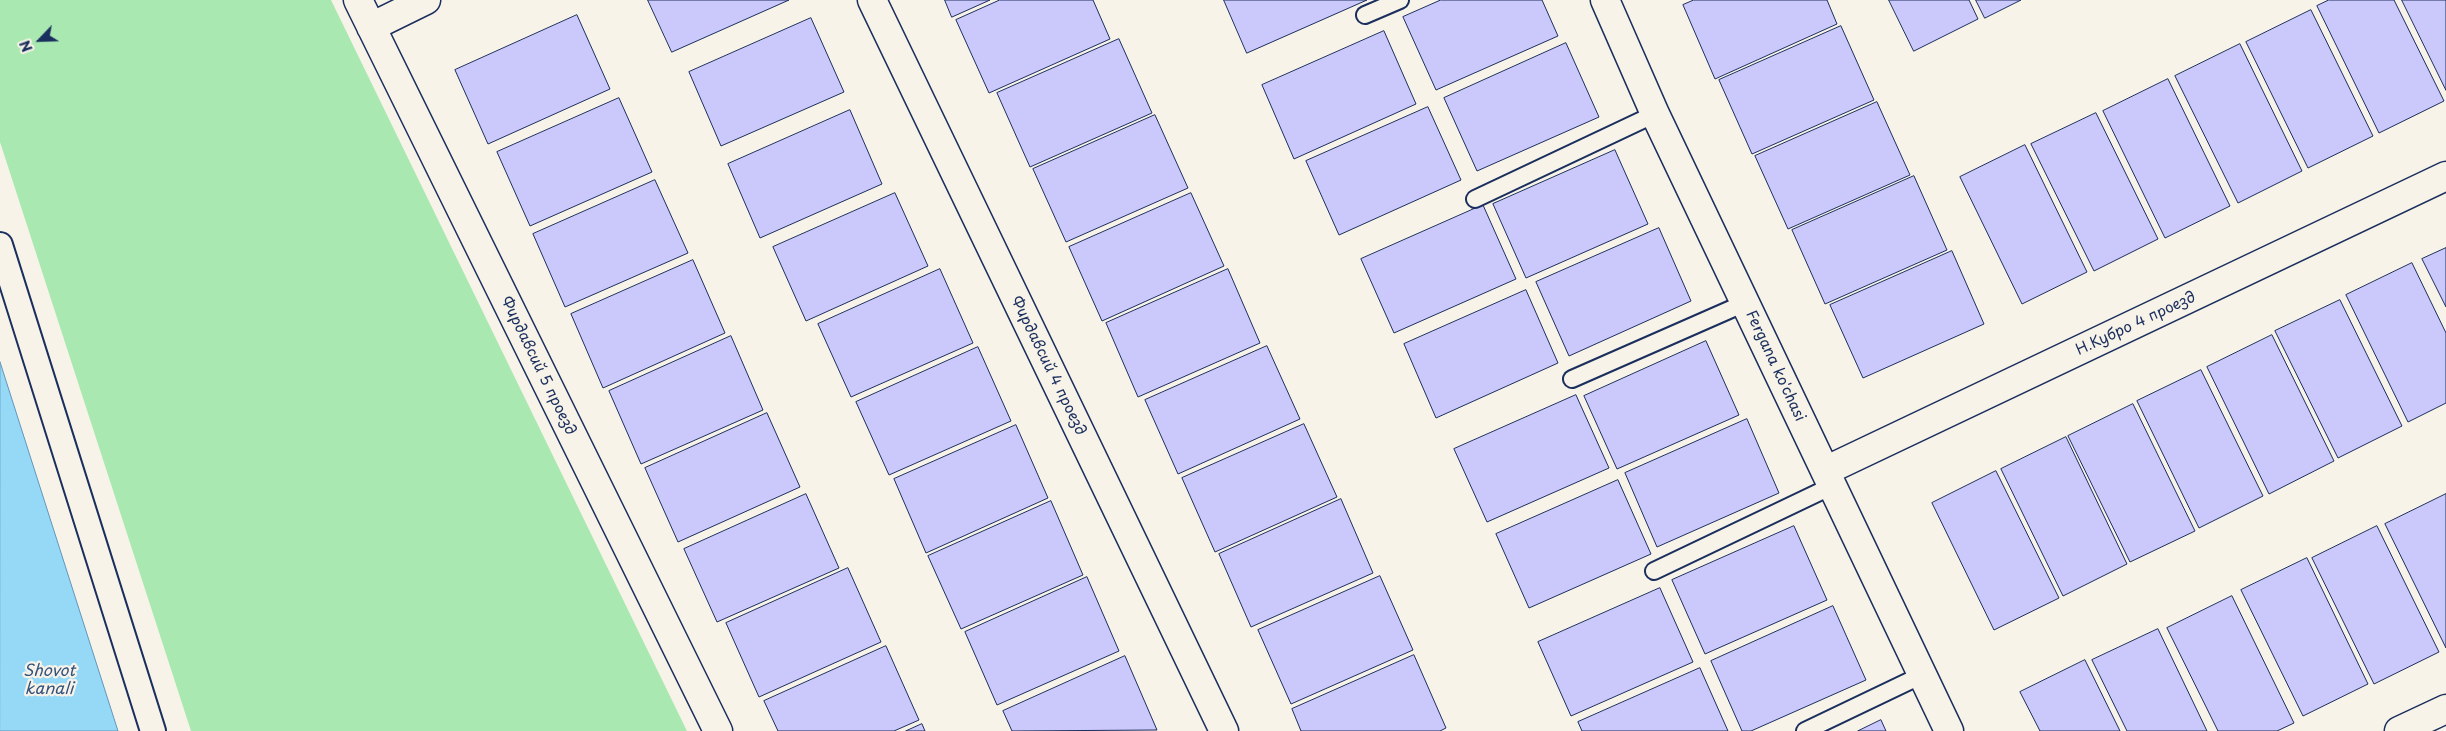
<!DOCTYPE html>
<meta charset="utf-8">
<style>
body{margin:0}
#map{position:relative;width:2446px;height:731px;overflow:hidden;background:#f7f3e8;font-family:"Playpen Sans",sans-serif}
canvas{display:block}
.north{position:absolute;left:15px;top:15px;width:50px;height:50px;-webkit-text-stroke:4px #f7f3e8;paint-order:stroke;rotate:246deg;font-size:14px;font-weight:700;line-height:20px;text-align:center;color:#1b2f5e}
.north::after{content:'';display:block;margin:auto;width:18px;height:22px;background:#1b2f5e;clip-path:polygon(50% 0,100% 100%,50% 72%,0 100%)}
</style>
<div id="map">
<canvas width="2446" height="731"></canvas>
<div class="north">N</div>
</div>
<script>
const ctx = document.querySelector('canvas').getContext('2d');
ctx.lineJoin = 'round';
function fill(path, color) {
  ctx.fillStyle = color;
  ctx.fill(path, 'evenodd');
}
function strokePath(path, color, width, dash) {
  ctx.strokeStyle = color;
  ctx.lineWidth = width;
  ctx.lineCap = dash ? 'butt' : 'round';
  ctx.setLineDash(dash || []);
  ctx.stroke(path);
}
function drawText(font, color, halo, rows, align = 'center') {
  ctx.font = font + ' "Playpen Sans",sans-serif';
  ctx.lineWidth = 4.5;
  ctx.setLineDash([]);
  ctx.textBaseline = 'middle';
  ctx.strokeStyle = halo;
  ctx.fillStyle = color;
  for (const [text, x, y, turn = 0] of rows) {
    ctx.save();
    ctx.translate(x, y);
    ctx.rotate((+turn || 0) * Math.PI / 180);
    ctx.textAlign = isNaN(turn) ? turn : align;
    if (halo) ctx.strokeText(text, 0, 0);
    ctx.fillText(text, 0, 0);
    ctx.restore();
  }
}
const green = new Path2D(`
 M0 0H331L687 731H191L0 142Z`);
const water = new Path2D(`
 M0 362 118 731H0Z`);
const building = new Path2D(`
 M648 0H789L672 52Z
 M945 0H990L952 17Z
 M1000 0H1093L1110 39 989 93 956 20Z
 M1224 0H1367L1247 53Z
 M1441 0H1542L1558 36 1436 90 1403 17Z
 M1694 0H1827L1837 24 1715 79 1683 5Z
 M1889 0H1969L1978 19 1914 51Z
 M1976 0H2021L1985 18Z
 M2329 0H2394L2444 101 2379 133 2317 6Z
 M2402 0H2446V90Z
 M2311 10 2373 136 2308 168 2246 42Z
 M577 15 610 89 488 144 455 70Z
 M811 18 844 92 721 146 689 72Z
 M1841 26 1874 100 1752 154 1719 80Z
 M1384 31 1416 104 1294 159 1262 85Z
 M1119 39 1152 113 1030 167 997 93Z
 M1566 43 1599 117 1477 171 1444 98Z
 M2240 44 2302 171 2238 203 2175 76Z
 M2168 79 2230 206 2165 238 2103 111Z
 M619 98 652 172 530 226 497 152Z
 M1877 102 1910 175 1788 229 1755 156Z
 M1428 107 1461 180 1339 235 1306 161Z
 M850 110 882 184 760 238 728 164Z
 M2096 113 2158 239 2094 271 2031 144Z
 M1155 115 1188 188 1066 242 1033 169Z
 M2025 145 2087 272 2022 304 1960 177Z
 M1615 150 1648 224 1526 278 1493 204Z
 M1914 176 1947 250 1825 304 1792 230Z
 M655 180 688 253 565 307 533 234Z
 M895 193 928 266 806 321 773 247Z
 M1191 193 1224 266 1102 321 1069 247Z
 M1483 205 1516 279 1394 333 1361 259Z
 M1659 228 1691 301 1569 356 1536 282Z
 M2446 248V307L2422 259Z
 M1952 251 1984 324 1863 378 1830 305Z
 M693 260 725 333 603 388 571 314Z
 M2412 263 2446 333V403L2408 422 2346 295Z
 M940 269 973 343 851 397 818 324Z
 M1228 269 1260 343 1138 397 1106 323Z
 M1526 290 1558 363 1436 418 1404 344Z
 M2340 300 2402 426 2338 458 2275 331Z
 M2272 335 2334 461 2269 494 2207 367Z
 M731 336 763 410 641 464 609 391Z
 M1706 341 1739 415 1617 469 1584 396Z
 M1267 346 1300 419 1178 474 1145 400Z
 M978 347 1011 421 889 475 856 402Z
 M2201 370 2263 496 2199 528 2137 401Z
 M1576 395 1609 468 1487 522 1454 449Z
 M2133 404 2195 531 2130 562 2068 436Z
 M767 413 800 487 678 542 645 468Z
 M1747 419 1779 493 1657 547 1625 473Z
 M1304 424 1337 497 1215 552 1182 478Z
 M1016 425 1048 498 926 553 894 479Z
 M2066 437 2127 564 2063 596 2001 469Z
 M1996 471 2059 598 1994 630 1932 503Z
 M1618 480 1651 554 1529 608 1496 534Z
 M806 494 839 568 717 622 684 549Z
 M2446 494V648L2385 524Z
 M1341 499 1373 573 1251 627 1219 554Z
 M1051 501 1083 575 961 629 928 556Z
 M1794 526 1827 600 1705 654 1672 580Z
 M2377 526 2439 652 2374 684 2312 558Z
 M2307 558 2368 684 2303 716 2241 590Z
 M848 568 881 642 759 697 726 623Z
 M1380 576 1413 650 1291 704 1258 630Z
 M1087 577 1119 651 997 705 965 632Z
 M1660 588 1693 662 1571 716 1538 642Z
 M2232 596 2294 723 2277 731H2218L2167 628Z
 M1833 606 1866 680 1751 731H1742L1711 661Z
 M2158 629 2207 731H2127L2092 660Z
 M886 646 919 720 894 731H778L764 701Z
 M1414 655 1446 728 1440 731H1301L1292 709Z
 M1125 656 1157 730 1012 731 1003 711Z
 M2085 660 2120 731H2040L2020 692Z
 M1700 668 1728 731H1582L1578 722Z
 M1881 720 1886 731H1858Z
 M922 724 925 731H906Z`);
const service = new Path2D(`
 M1365 15 1400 0
 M1475 199 1655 114
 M1572 379 1745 303
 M1654 571 1832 486
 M1805 731 1922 675`);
const pedestrian = new Path2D(`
 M0 245 153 731`);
const minor = new Path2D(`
 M358 0 718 731
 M872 0 1224 731
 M1605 0 1655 114 1949 731
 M371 27 426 0
 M1825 471 2446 176
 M2399 731 2446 709`);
const streetNames = [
 ["Н.Кубро 4 проезд",2136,324,-25],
 ["Фирдавсий 5 проезд",538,366,64],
 ["Фирдавсий 4 проезд",1048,366,64],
 ["Fergana ko'chasi",1775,366,65]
];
const waterNames = [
 ["Shovot",49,672],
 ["kanali",49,690]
];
fill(green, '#a9e9b1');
fill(water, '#95d9f7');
strokePath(water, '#6495ba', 1);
fill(building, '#cbc8fb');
strokePath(building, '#1b2f5e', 1);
strokePath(service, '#1b2f5e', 20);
strokePath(pedestrian, '#1b2f5e', 28);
strokePath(minor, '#1b2f5e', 31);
strokePath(service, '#f7f3e8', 16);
strokePath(pedestrian, '#f7f3e8', 24);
strokePath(minor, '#f7f3e8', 28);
drawText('15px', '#1b2f5e', '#f7f3e8', streetNames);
drawText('italic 16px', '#33517d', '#f7f3e8', waterNames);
</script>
